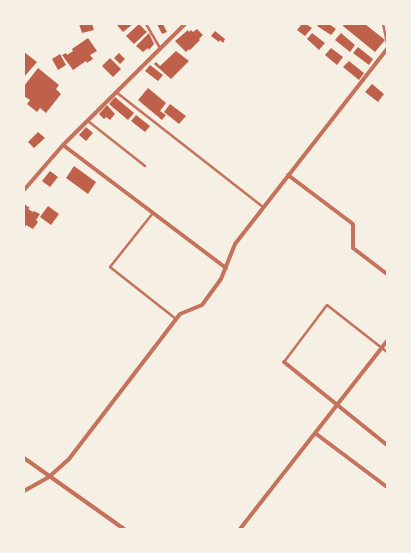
<!DOCTYPE html>
<style>
body{margin:0}
#map{position:relative;width:411px;height:553px;overflow:hidden;background:#f6efe4;font-family:Helvetica,sans-serif}
canvas{display:block}
.frame{position:absolute;inset:0;border:25px solid #f6efe4;pointer-events:none}
</style>
<div id="map">
<canvas width="411" height="553"></canvas>
<div class="frame"></div>
</div>
<script>
const ctx = document.querySelector('canvas').getContext('2d');
ctx.lineJoin = 'round';
function fill(path, color) {
  ctx.fillStyle = color;
  ctx.fill(path, 'evenodd');
}
function strokePath(path, color, width, dash) {
  ctx.strokeStyle = color;
  ctx.lineWidth = width;
  ctx.lineCap = dash ? 'butt' : 'round';
  ctx.setLineDash(dash || []);
  ctx.stroke(path);
}
const building = new Path2D(`
 M79 24H92L94 30 82 33Z
 M118 24H133L123 32 117 25Z
 M139 24 147 32 134 44 126 36Z
 M157 24H163L167 32 162 34Z
 M302 24H306L312 28 305 36 297 30Z
 M319 24H329L336 29 331 35 317 26Z
 M344 24H365L385 40 375 52 343 26Z
 M197 29 203 35 199 39 200 40 190 50 189 49 186 52 175 41 188 30 189 32 191 30 193 32Z
 M215 31 225 39 223 43 220 40 219 42 211 36Z
 M149 33 154 44 149 50 148 48 143 52 136 46Z
 M312 33 325 43 319 50 307 39Z
 M341 33 355 45 350 52 335 40Z
 M88 38 97 51 90 55 93 59 87 63 86 61 73 70 62 55 66 53 67 55 73 51 72 49Z
 M358 47 373 59 369 65 353 53Z
 M331 48 343 57 337 65 325 55Z
 M176 51 189 61 171 79 154 64 156 62 160 66Z
 M24 52 37 62 24 77Z
 M119 53 125 59 120 64 114 58Z
 M60 54 66 65 58 70 52 59Z
 M110 58 121 69 113 77 102 66Z
 M349 61 364 73 359 80 343 67Z
 M150 65 163 75 158 81 145 71Z
 M38 68 59 85 56 89 61 94 46 113 40 108 37 112 27 104 30 100 24 96 25 94 24 93V86Z
 M372 84 384 94 378 102 365 92Z
 M148 88 166 103 160 111 166 115 162 120 138 100Z
 M115 97 134 113 128 120 109 104Z
 M170 104 186 116 179 124 164 112Z
 M107 105 115 114 110 120 106 117 104 119 99 114Z
 M136 115 150 126 145 132 131 121Z
 M86 127 93 133 86 141 79 135Z
 M38 132 45 138 34 148 28 142Z
 M74 166 96 182 88 194 66 178Z
 M50 171 58 177 50 187 42 181Z
 M24 204 30 208 28 209 33 212 34 211 40 214 36 220 38 222 33 229 26 225 25 227 24 226Z
 M48 206 59 214 51 225 40 217Z`);
const service = new Path2D(`
 M146 24 160 48
 M383 24 387 43
 M116 92 263 207
 M88 121 145 166
 M153 213 110 267 176 319
 M284 362 327 305 387 352`);
const minor = new Path2D(`
 M63 145 226 268
 M288 175 353 224V248L387 274
 M24 190 63 145 185 24
 M284 362 387 445
 M315 433 387 487
 M24 458 124 529
 M24 491 49 477 69 459 180 314 202 305 221 279 235 244 387 49
 M240 529 387 341`);
fill(building, '#bf614a');
strokePath(service, '#c5725c', 2.5);
strokePath(minor, '#c5725c', 4);
</script>
